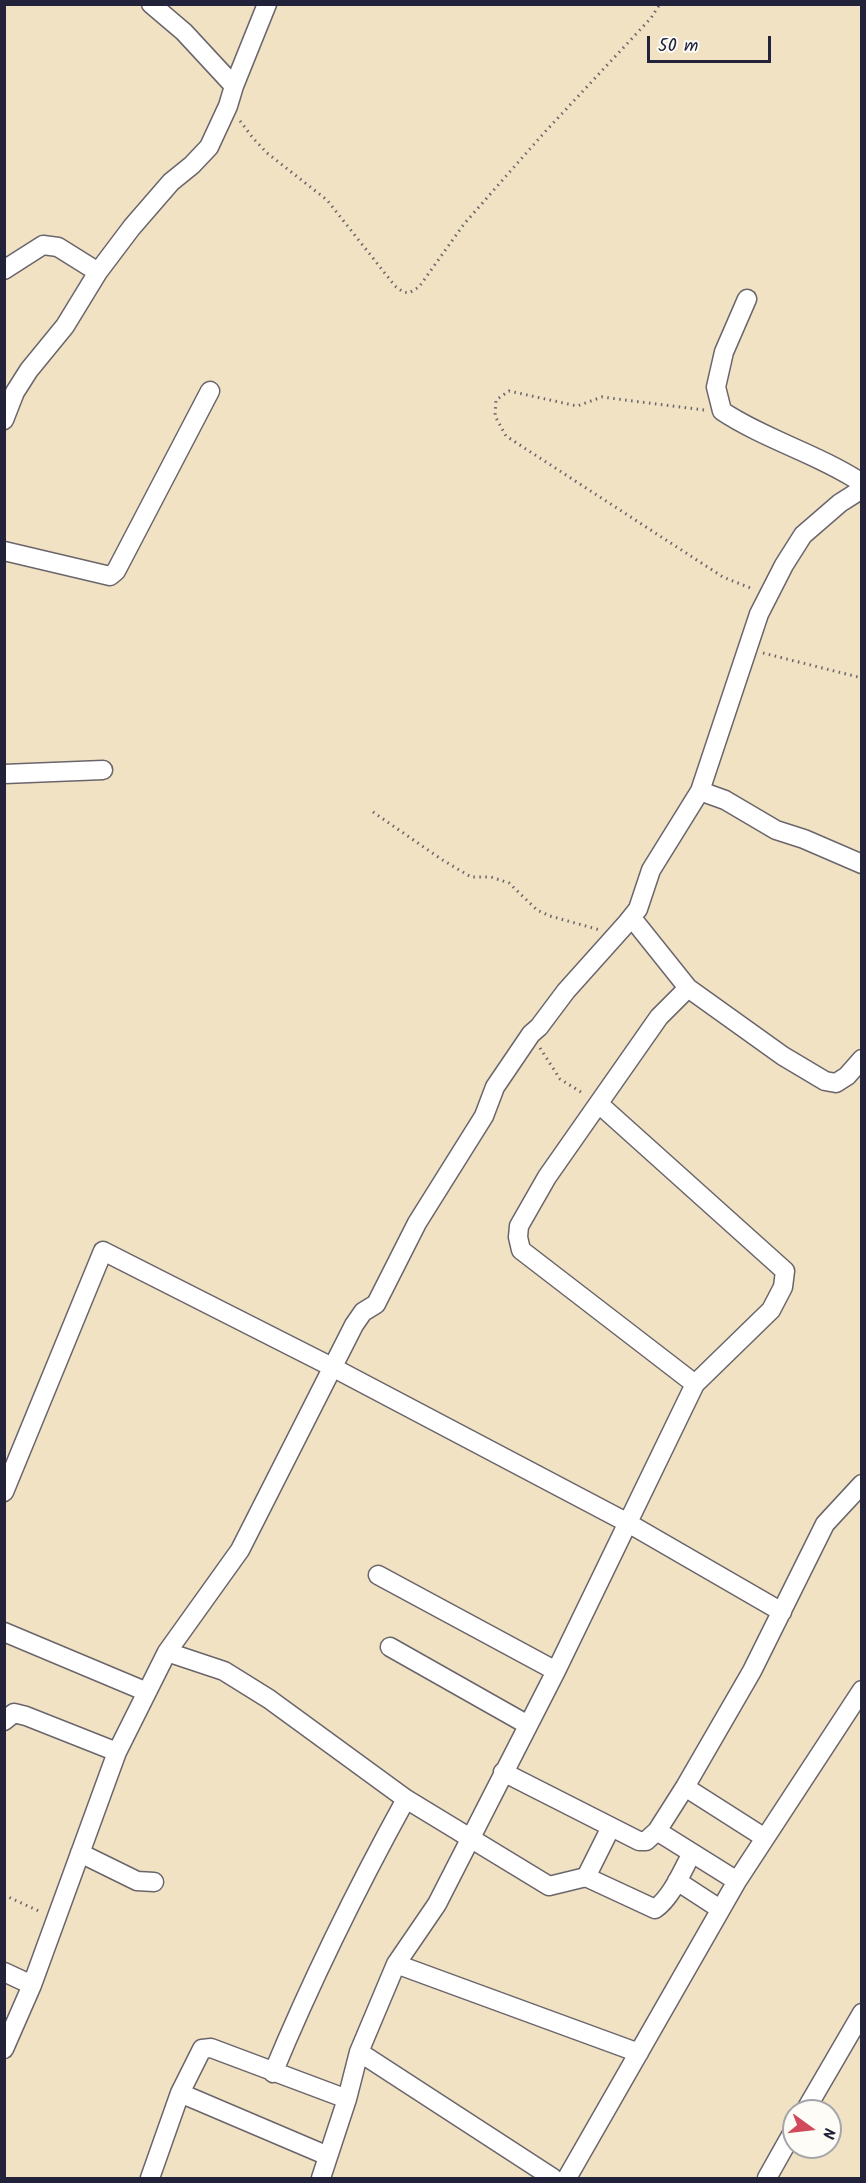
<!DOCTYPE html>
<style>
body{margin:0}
#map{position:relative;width:866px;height:2183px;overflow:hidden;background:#f1e2c4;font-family:Kalam,sans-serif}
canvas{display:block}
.frame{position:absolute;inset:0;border:6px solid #22223b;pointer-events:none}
.north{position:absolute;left:782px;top:2099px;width:60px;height:60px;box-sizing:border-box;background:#fdfcf7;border:2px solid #a5a5ac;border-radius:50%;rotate:105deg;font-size:16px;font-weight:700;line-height:24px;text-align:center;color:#22223b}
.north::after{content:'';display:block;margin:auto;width:21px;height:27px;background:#d1495b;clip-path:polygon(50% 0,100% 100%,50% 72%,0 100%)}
.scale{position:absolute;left:647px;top:36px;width:124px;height:27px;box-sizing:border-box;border:3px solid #22223b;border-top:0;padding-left:8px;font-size:18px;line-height:21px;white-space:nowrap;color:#22223b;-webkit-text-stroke:4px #fdfcf7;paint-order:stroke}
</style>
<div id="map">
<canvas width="866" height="2183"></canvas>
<div class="frame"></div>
<div class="north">N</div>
<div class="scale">50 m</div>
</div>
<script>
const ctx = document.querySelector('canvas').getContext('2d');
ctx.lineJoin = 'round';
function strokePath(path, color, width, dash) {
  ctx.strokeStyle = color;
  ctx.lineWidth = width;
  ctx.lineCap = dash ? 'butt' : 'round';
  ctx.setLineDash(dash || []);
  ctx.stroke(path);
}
const path = new Path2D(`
 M240 121 253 138 267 153 327 200 395 286 403 292 409 293 419 287 464 224 543 134 651 18 660 4
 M704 410 602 397 577 406 509 391 496 400 495 416 506 436 723 577 753 589
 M763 653 862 678
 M373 812 441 859 471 877H491L509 883 537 910 550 916 600 930
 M540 1048 560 1079 584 1094
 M4 1895 41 1912`);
const street = new Path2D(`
 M151 4 184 32 234 86
 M4 270 43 245 58 247 98 272
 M747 299 724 352 716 387 722 411C766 440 818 454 862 483
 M4 420 15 392 29 370 65 326 98 272 132 227 171 182 192 165 209 147 228 106 234 86 267 4
 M4 551 110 576 116 571 210 391
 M4 774 103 770
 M700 791 725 800 776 830 804 839 862 864
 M632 918 688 988
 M695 1384 521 1250 518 1237 519 1226 547 1177 659 1017 688 988 783 1056 825 1081 836 1083 847 1076 862 1059
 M4 1492 103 1251 332 1367 628 1523 782 1612
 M378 1575 556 1671
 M4 1632 147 1692
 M390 1647 528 1725
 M167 1652 224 1671 269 1699 406 1799 549 1886 586 1877 655 1909C672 1897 682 1871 692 1853
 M4 1721 14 1713 26 1716 117 1752
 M503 1772 639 1841H646L657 1831 685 1787 752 1671 825 1524 862 1484
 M685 1787 765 1838
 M657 1831 737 1881
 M80 1853 137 1881 154 1882
 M586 1877 611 1827
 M677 1881 720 1909
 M396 1964 639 2053
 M4 1972 32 1985
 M4 2049 32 1985 117 1752 167 1652 240 1550 354 1325 363 1312 376 1304 417 1223 484 1116 495 1087 531 1034 539 1027 566 991 626 924 638 909 651 870 700 791 759 614 784 565 803 535 840 503 862 489
 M359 2052 553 2178
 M273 2073C312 1979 357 1888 406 1799
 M180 2093 328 2156
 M805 2111 862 2013
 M150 2178 180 2093 202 2049 211 2048 347 2099
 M321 2178 347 2099 359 2052 396 1964 437 1904 556 1671 695 1384 771 1310 783 1287 785 1271 599 1104
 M567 2178 737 1881 862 1690
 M767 2178 794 2130`);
strokePath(street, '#6a656b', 21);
strokePath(path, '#6a656b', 3, [1.5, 4.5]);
strokePath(street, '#fff', 18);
</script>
